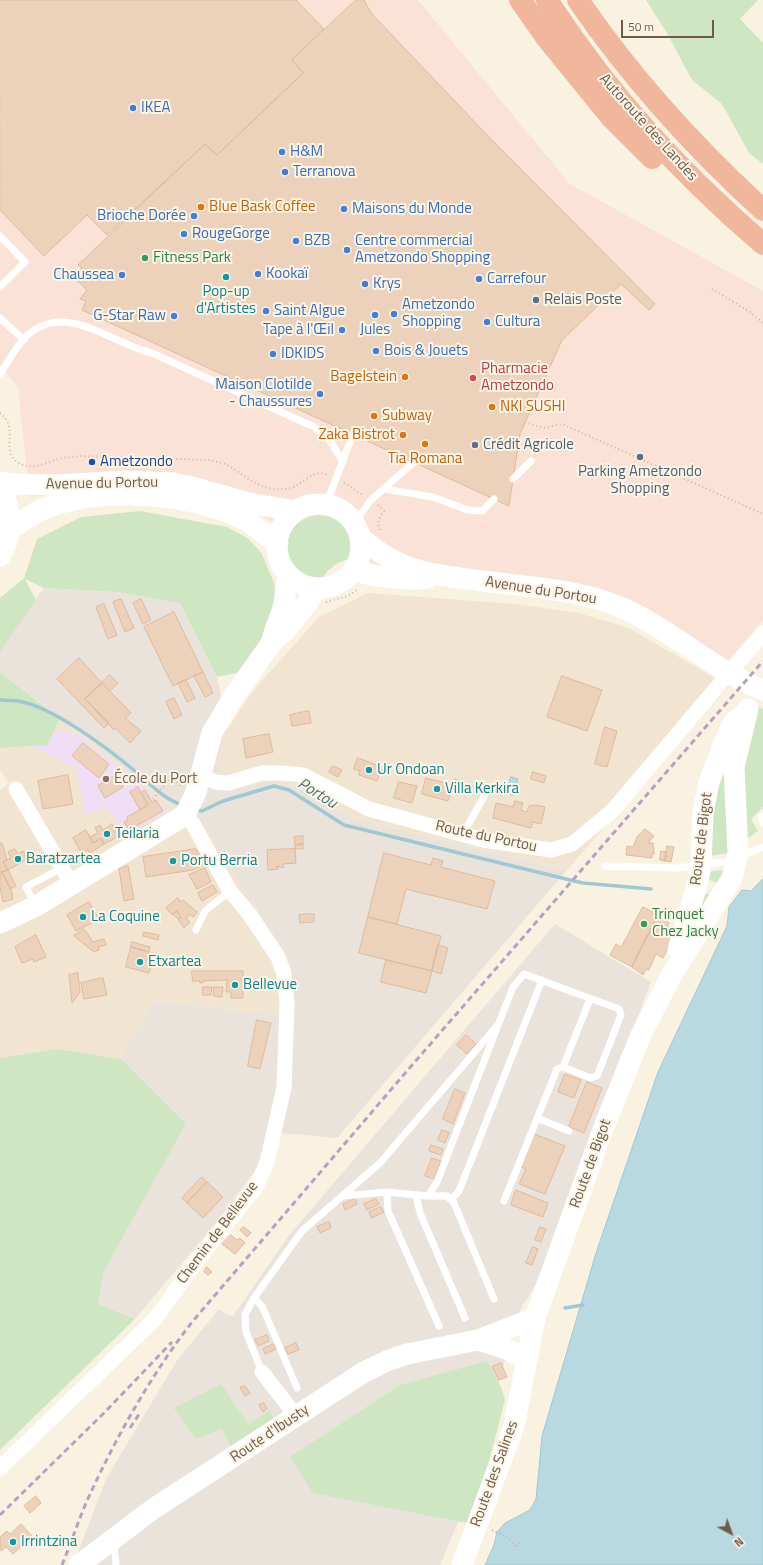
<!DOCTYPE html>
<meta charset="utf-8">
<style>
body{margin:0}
#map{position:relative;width:763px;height:1565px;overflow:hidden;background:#faf2e1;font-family:"Titillium Web",sans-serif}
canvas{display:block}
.north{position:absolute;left:711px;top:1513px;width:40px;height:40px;-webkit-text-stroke:3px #fdf6e7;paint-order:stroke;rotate:139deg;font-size:11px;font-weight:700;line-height:16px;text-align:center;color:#6f5a4a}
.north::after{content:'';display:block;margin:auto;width:14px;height:18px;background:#6f5a4a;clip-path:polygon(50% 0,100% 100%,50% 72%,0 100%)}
.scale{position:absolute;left:621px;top:20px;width:93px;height:18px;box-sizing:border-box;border:2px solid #6f5a4a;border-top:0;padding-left:5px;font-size:12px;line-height:14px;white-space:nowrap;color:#6f5a4a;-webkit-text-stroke:3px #fdf6e7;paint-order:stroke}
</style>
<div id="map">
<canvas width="763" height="1565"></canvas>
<div class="north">N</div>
<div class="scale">50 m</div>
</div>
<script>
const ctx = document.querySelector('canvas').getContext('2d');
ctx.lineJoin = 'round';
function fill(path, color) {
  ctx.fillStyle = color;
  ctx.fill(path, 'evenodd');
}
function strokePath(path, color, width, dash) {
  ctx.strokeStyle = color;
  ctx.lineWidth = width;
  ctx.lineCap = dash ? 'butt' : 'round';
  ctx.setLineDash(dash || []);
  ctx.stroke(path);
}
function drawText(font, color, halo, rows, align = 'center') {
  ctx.font = font + ' "Titillium Web",sans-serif';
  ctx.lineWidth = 4;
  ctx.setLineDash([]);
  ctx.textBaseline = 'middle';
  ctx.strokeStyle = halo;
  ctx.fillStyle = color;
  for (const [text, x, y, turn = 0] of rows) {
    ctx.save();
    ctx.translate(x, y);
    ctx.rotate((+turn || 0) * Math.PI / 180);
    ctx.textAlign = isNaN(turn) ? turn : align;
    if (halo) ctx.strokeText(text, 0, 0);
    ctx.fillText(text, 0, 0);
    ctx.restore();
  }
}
const residential = new Path2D(`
 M368 593 515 604 579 613 629 628 729 686 567 870 354 819 301 788 268 781 229 791 226 774 216 765 228 728 252 692 319 617Z
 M60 719 208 833 290 962V1016L154 1001 121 1059 57 1049 0 1058V790L9 783 0 770V748L47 745Z`);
const commercial = new Path2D(`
 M0 0H418L570 184 763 291V620L723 667 631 611 408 575 315 546 262 516 213 500 137 487 30 497 18 388 0 364Z`);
const industrial = new Path2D(`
 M44 588 116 592 180 603 217 677 228 728 216 765 226 774 229 791 268 781 301 788 354 819 567 870 337 1138 283 1133 220 1218 135 1319 98 1304 104 1271 186 1124 121 1059 153 1001 290 1016V962L208 833 0 672V652Z
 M555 924 651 982 536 1284 518 1313 464 1508 440 1565H73L106 1479 178 1359 219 1309 225 1314 233 1316 290 1234Z`);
const education = new Path2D(`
 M33 727 78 735 149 792 167 809 166 812 126 836 107 806 85 816 76 767 25 744Z`);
const green = new Path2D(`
 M646 0H758L740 19 763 43V164L749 153 722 104 692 80 667 33Z
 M140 511 227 527 249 539 262 554 274 583 276 600 263 637 241 672 217 677 180 603 116 592 44 588 25 579 36 600 0 652V598L24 578 37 539 81 517Z
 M319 515C343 517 354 536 349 559 338 562 328 568 323 578 279 582 273 520 319 515Z
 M0 672 60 719 47 745 0 748Z
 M757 706 763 709V807L751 819 758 831 747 839 740 781Z
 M727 745 733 853 720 854 705 857 706 827Z
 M724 870 722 884 709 880 704 893 713 896 697 920 706 872Z
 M57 1049 121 1059 186 1124 104 1271 98 1304 135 1319 0 1450V1058Z
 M487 1361 501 1387 505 1400 489 1461 467 1523 313 1493 290 1457 400 1385Z
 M221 1384 248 1424 270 1410 274 1418 232 1449 222 1429 196 1439 174 1408Z`);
const water = new Path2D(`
 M511 777 518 779 514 795 507 794Z
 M763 879V1565H485L494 1545 497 1532 505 1523 530 1510 536 1499 542 1436 596 1253 658 1072 727 926 729 907 742 890 751 891Z`);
const stream = new Path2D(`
 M0 700C6 701 12 700 18 701 52 706 110 750 136 772 151 784 164 800 183 805
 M195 809 202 811 223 801 274 786 289 790 344 825 566 879 583 883 651 889
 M565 1308 583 1305`);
const building = new Path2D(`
 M0 0H296L324 29 292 60 303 73 217 155 205 144 107 235 87 215 44 256 0 210Z
 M356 0H364L371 13 489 137 655 304 649 310 621 284 562 340 520 434 509 506 82 310 86 301 80 299 87 290 73 276 82 268 78 265 205 144 217 155 303 73 292 60Z
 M121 599 134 628 125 632 113 602Z
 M141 599 151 620 143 624 133 603Z
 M104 604 117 635 108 639 96 607Z
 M174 612 203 672 173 686 144 627Z
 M79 658 102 683 85 699 109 723 104 728 57 679Z
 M203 672 213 693 205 697 194 676Z
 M110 675 118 683 110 691 102 683Z
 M562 676 602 690 587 731 547 717Z
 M186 680 195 698 187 702 178 683Z
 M102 683 131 713 125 718 141 731 130 743 115 728 114 730 85 699Z
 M174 698 182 715 174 719 166 702Z
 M309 711 311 723 292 726 290 715Z
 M605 727 617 731 607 767 595 764Z
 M269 734 273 752 246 758 243 739Z
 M83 743 109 764 99 778 72 756Z
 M358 758 382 767 377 781 359 775 360 771 354 769Z
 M333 766 342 770 338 777 329 772Z
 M533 772 546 776 544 783 531 779Z
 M68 775 73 804 43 809 38 781Z
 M116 775 123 787 105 798 98 786Z
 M426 778 453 785 448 801 422 794Z
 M455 779 460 781 457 792 451 791Z
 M399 782 417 786 412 803 394 798Z
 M138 787 148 805 140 810 130 792Z
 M145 790 152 802 156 800 163 811 129 830 124 822 128 819 127 817 148 805 141 793Z
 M515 801 523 803 521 810 527 812 529 806 536 805 545 807 541 824 533 822 531 828 493 818 496 803 513 807Z
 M112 824 119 836 104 844 101 838 93 843 90 837 98 833 95 828 100 825 103 830Z
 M645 829 654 836 648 843H653L654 854H652V858L626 855 627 846 633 847 637 837Z
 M86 830 93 843 101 838 104 844 90 853 88 850 82 854 73 838Z
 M303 836V844L295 845 294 837Z
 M0 843H2L7 860 3 862 8 870 0 873Z
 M303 844V849H295V845Z
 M667 846 674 847 671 862 665 861Z
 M15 849 18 854 23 851 27 859 8 870 3 862 11 858 8 852Z
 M196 849 204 865 193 870 146 877 143 857Z
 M295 849 296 863 283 864V868L277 866 278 869 268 870 267 850Z
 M661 851 667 852 665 861 660 860Z
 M384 853 431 865 433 858 443 861 441 867 495 881 487 909 406 889 397 924 368 917Z
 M128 866 134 899 124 901 119 869Z
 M205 868 211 882 197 889 189 875Z
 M8 870 16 886 10 889 2 872Z
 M2 872 11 889 13 899 3 902 0 887V873Z
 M213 885 217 892 202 901 198 893Z
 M178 898 180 902 183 900 197 912 193 917 190 914 186 919 190 922 184 928 178 919 181 917 177 911 172 915 166 908Z
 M89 902 99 919 76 931 67 915Z
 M643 907 658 915 632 967 610 955 616 944 621 947Z
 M177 911 181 917 178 919 173 914Z
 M314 914V922L300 923 299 915Z
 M658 915 669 923 667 926 677 931 663 958 656 954 649 970 646 969 643 975 632 967Z
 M368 917 441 936 432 971 359 953Z
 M84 929 93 942 104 939 106 945 98 947 99 950 94 952 74 936Z
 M144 932 159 935 158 940 143 936Z
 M36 935 46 957 34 962 33 959 22 963 15 947Z
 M132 942 150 947 149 952 131 947Z
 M438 945 448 948 441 974 432 971Z
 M131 947 149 952 148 956 153 957 149 973 126 967Z
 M386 960 432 971 426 993 381 982Z
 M192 971H243V998H231V992H226L227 980 203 981V983H200V981H193Z
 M78 973 80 992 72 1003 69 975Z
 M103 978 107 995 84 999 81 983Z
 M203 987H212L211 995H203Z
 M214 987H223L222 997 214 996Z
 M257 1020 271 1023 260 1069 248 1066Z
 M466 1035 476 1044 467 1054 457 1045Z
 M565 1074 581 1080 574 1098 558 1092Z
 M587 1082 602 1088 584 1133 569 1127Z
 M455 1089 465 1093 453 1124 443 1119Z
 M442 1130 449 1132 445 1143 438 1140Z
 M534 1134 565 1146 545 1194 519 1184 526 1169 521 1167Z
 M431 1145 443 1149 441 1155 429 1151Z
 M432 1158 441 1161 434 1179 425 1176Z
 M202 1177 207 1182 187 1203 182 1198Z
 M207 1182 223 1197 203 1218 187 1203Z
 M516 1190 548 1203 543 1217 511 1205Z
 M355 1199 357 1204 345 1210 343 1204Z
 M376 1199 379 1204 367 1210 364 1204Z
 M381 1207 384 1212 371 1218 369 1212Z
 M329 1222 331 1228 320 1233 317 1227Z
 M244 1227 251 1233 247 1237 240 1230Z
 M540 1227 546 1229 541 1242 535 1240Z
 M231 1235 237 1240 240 1238 245 1243 235 1254 222 1244Z
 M533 1247 538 1249 532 1265 526 1263Z
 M207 1267 212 1272 208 1275 204 1272Z
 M267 1335 269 1341 258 1346 255 1340Z
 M296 1343 299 1350 288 1354 285 1348Z
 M274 1344 276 1349 265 1354 263 1349Z
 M501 1363 507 1377 499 1380 492 1367Z
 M245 1386 250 1393 245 1396 240 1388Z
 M264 1403 267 1409 263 1412 259 1405Z
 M36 1496 41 1503 30 1513 24 1506Z
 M21 1524 32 1536 13 1554 6 1547 1 1551 0 1537 7 1531 10 1534Z`);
const path = new Path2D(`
 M712 289 750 312 763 323
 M0 413C20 428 0 449 17 462 32 472 46 462 62 458 68 457 74 457 80 456L209 460C215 462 222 462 227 465 247 476 260 492 286 489 301 488 313 467 328 475
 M525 422 543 428 562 424 763 514
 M344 483 363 495
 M378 505 384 511C379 518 376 524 381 532
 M326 602 348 596 358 589
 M153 799 172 777 181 786
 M492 1530 508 1538 517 1547
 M514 1550 521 1542`);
const lane = new Path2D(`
 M0 236 25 262 0 287
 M0 318 24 340
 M0 374C10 359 20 338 36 329 72 306 117 346 152 353L314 427C332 439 332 445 343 462
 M513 479 531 461
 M384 489 433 497 468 510 482 511 494 499
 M326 505 353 434
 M354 523 371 500 414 462
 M763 816 761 817 763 823
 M463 834 487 791
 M605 866 678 868 737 860 742 856 763 847
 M35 904 26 887 62 868
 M196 930 205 911 230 891
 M563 1067 590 999
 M537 1118 569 1131
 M387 1192 388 1211 439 1326
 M416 1195 420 1213 465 1318
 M343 1196 387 1192 428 1196H447L454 1203 494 1299
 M428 1196 437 1182 513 987 524 974 619 1009 621 1015 597 1076 591 1078 563 1067 557 1069 504 1201
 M451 1200 459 1191 542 980
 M254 1298 262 1306 297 1388
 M262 1372 246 1332 245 1315 254 1298 302 1231 380 1163 496 1027
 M114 1543 116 1565`);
const street = new Path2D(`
 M200 774 215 782 228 783 262 773H283L303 775 369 809 483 840 551 850 572 844 612 811 763 633
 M16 789 71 883
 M262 1372 296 1416
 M0 1468 155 1319 200 1257 256 1187 267 1162 284 1088 287 1004 284 974 278 957 250 915 230 891 193 824 185 815`);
const secondary = new Path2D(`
 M0 482 12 484 55 485 126 481 173 483 196 488 249 503 296 511
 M0 490C13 509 13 537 0 556
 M277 546a42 42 0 1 1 84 0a42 42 0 1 1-84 0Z
 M10 529C21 522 32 514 44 509 100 486 189 493 243 519 255 525 265 536 278 543
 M361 538C373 548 385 557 399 563 423 574 450 577 476 580 518 586 563 588 604 601 663 620 707 668 763 690
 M353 571C378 577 403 581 428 578
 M272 642C274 627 282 616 284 603 286 593 285 585 289 576
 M0 923 36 906 185 815 196 792 212 733 234 696 272 642 285 631 308 602 315 588
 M678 950 698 881 701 865 703 813 709 782 724 743 733 723 740 717
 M478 1340 504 1348 527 1359
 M79 1565 153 1509 364 1372 387 1361 407 1354 478 1340 535 1318
 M462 1565 514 1426 535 1318 605 1124 640 1037 671 976 732 878 738 853 734 767 748 709`);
const highway = new Path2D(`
 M520 0 546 37 611 117 652 158
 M547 0C609 95 677 170 763 244
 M578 0C632 79 693 146 763 210`);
const rail = new Path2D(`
 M130 1428 140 1413
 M0 1515 105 1412 172 1342
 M62 1565C72 1541 80 1515 91 1492 119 1432 152 1374 192 1322L413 1064 763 661`);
const markers = [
 [133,108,4,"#3f7fe0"],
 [282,152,4,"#3f7fe0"],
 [285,172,4,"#3f7fe0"],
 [201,207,4,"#e8710a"],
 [344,209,4,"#3f7fe0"],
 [194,216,4,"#3f7fe0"],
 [184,234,4,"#3f7fe0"],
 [296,241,4,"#3f7fe0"],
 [347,250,4,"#3f7fe0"],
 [145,258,4,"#2e9e5b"],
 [258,274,4,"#3f7fe0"],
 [122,275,4,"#3f7fe0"],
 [226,277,4,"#0f9aa8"],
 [479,279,4,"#3f7fe0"],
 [365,284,4,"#3f7fe0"],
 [536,300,4,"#5c6f8a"],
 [266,311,4,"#3f7fe0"],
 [394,314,4,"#3f7fe0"],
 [375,315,4,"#3f7fe0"],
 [174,316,4,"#3f7fe0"],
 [487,322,4,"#3f7fe0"],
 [342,330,4,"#3f7fe0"],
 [376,351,4,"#3f7fe0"],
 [273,354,4,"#3f7fe0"],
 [405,377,4,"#e8710a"],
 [473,378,4,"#e0444e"],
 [320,394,4,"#3f7fe0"],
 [492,407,4,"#e8710a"],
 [374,416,4,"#e8710a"],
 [403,435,4,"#e8710a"],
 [425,444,4,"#e8710a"],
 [475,445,4,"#5c6f8a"],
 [640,457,4,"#5c6f8a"],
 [92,462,4,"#1a4fb4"],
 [369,770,4,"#0f9aa8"],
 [106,779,4,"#8d6e63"],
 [437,789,4,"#0f9aa8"],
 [107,834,4,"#0f9aa8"],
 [18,859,4,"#0f9aa8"],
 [173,861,4,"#0f9aa8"],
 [83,917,4,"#0f9aa8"],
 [644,924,4,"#2e9e5b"],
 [140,962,4,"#0f9aa8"],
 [235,985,4,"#0f9aa8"],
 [13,1542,4,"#0f9aa8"]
];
const shopNames = [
 ["IKEA",141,108],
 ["H&M",290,152],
 ["Terranova",293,172],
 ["Maisons du Monde",352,209],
 ["Brioche Dorée",186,216,"right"],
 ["RougeGorge",192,234],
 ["BZB",304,241],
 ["Centre commercial",355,241],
 ["Ametzondo Shopping",355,258],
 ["Kookaï",266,274],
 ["Chaussea",114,275,"right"],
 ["Carrefour",487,279],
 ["Krys",373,284],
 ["Ametzondo",402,305],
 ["Shopping",402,322],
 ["Saint Algue",274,311],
 ["G-Star Raw",166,316,"right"],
 ["Cultura",495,322],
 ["Tape à l'Œil",334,330,"right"],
 ["Jules",375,330,"center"],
 ["Bois & Jouets",384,351],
 ["IDKIDS",281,354],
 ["Maison Clotilde",312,385,"right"],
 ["- Chaussures",312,402,"right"]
];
const streetNames = [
 ["Autoroute des Landes",648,128,48],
 ["Avenue du Portou",102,484,-1],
 ["Avenue du Portou",541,591,9],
 ["Route du Portou",486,837,12],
 ["Route de Bigot",702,839,-83],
 ["Route de Bigot",591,1164,-70],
 ["Chemin de Bellevue",218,1233,-53],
 ["Route d'Ibusty",270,1434,-34],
 ["Route des Salines",495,1474,-70]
];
const foodNames = [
 ["Blue Bask Coffee",209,207],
 ["Bagelstein",397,377,"right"],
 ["NKI SUSHI",500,407],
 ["Subway",382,416],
 ["Zaka Bistrot",395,435,"right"],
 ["Tia Romana",425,459,"center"]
];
const leisureNames = [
 ["Fitness Park",153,258],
 ["Trinquet",652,915],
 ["Chez Jacky",652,932]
];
const cultureNames = [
 ["Pop-up",226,292,"center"],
 ["d'Artistes",226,309,"center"],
 ["Ur Ondoan",377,770],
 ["Villa Kerkira",445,789],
 ["Teilaria",115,834],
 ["Baratzartea",26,859],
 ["Portu Berria",181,861],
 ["La Coquine",91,917],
 ["Etxartea",148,962],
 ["Bellevue",243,985],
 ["Irrintzina",21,1542]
];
const serviceNames = [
 ["Relais Poste",544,300],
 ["Crédit Agricole",483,445],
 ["Parking Ametzondo",640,472,"center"],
 ["Shopping",640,489,"center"]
];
const healthNames = [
 ["Pharmacie",481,369],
 ["Ametzondo",481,386]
];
const transitNames = [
 ["Ametzondo",100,462]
];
const educationNames = [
 ["École du Port",114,779]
];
const waterNames = [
 ["Portou",317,794,32]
];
fill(residential, '#f1e4d1');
fill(commercial, '#fae3d6');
fill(industrial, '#e9e3dc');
fill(education, '#efdef6');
fill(green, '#cee6c1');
fill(water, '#b8d9e2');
strokePath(water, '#9fc8d3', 1);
strokePath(stream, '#9fc8d3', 3.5);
fill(building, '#edd2bb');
strokePath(building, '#dfba9d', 1);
strokePath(path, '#d2b59f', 2, [1, 3]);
strokePath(lane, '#fff', 7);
strokePath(street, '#fff', 15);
strokePath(secondary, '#fff', 21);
strokePath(highway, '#f0b79c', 22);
strokePath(rail, '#b5a2c2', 3, [6, 4]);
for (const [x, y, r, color] of markers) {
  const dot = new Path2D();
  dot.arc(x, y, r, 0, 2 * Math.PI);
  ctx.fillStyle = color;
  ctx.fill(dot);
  strokePath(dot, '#fdf6e7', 1.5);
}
drawText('15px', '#366cbe', '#fdf6e7', shopNames, 'left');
drawText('15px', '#6f5a4a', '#fdf6e7', streetNames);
drawText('15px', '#c56008', '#fdf6e7', foodNames, 'left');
drawText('15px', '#27864d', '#fdf6e7', leisureNames, 'left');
drawText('15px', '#0d838f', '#fdf6e7', cultureNames, 'left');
drawText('15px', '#4e5e75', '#fdf6e7', serviceNames, 'left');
drawText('15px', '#be3a42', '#fdf6e7', healthNames, 'left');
drawText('15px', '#164399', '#fdf6e7', transitNames, 'left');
drawText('15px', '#785e54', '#fdf6e7', educationNames, 'left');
drawText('italic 16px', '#467481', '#fdf6e7', waterNames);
</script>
